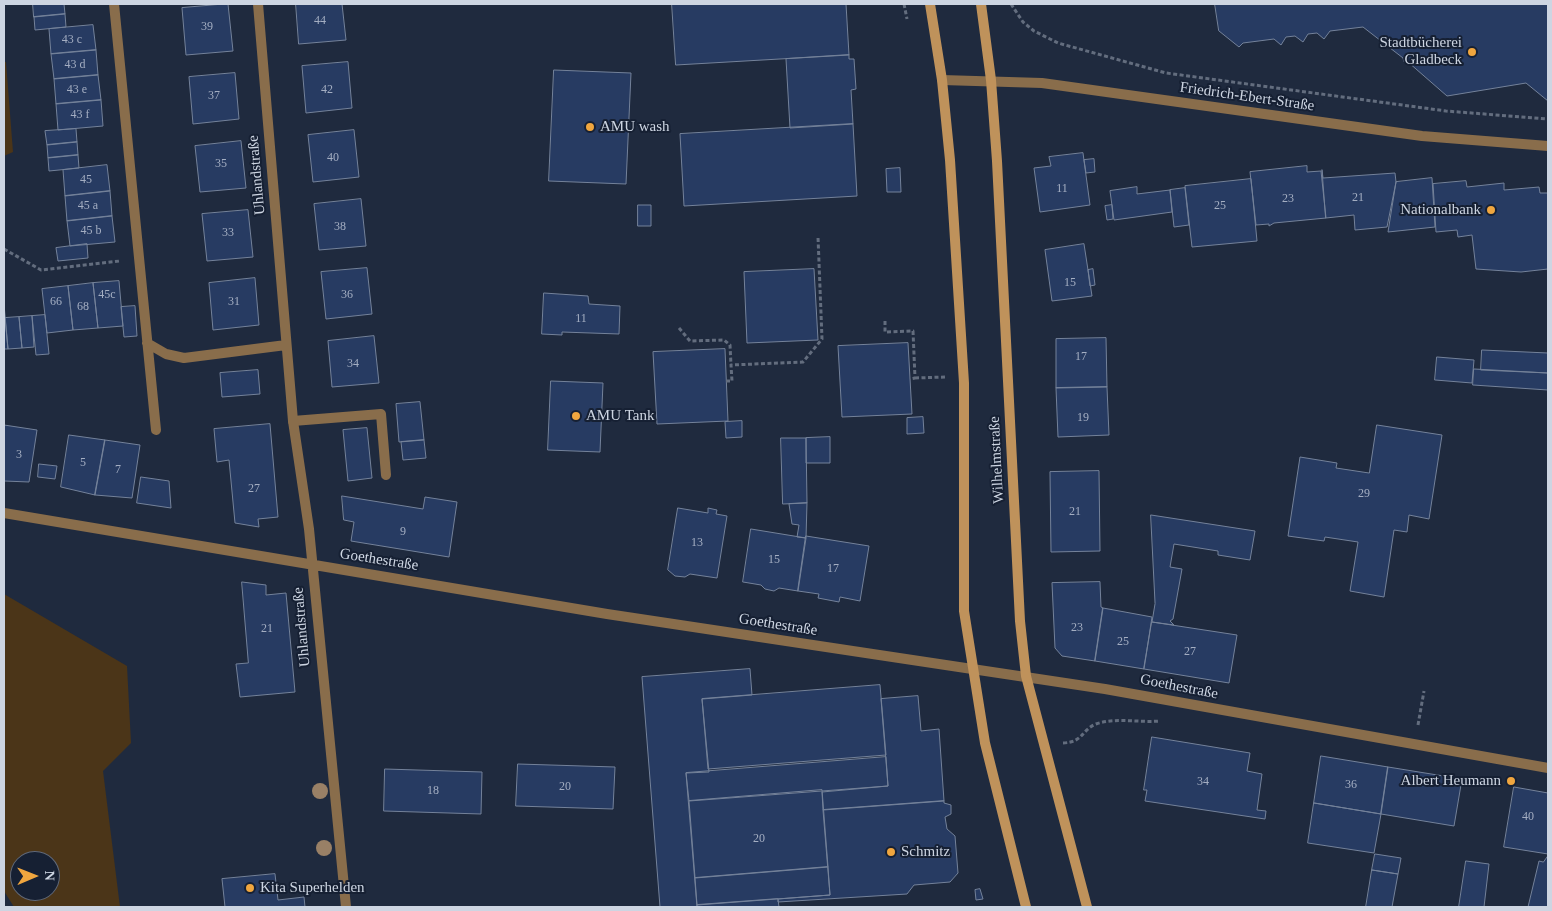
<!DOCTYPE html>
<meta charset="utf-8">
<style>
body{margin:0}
#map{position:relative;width:1552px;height:911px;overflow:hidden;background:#1f2a3e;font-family:Georgia,serif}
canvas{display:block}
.frame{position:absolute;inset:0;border:5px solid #cdd5e2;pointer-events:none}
.north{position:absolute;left:10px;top:851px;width:50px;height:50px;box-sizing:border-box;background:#162033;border:1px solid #5f6879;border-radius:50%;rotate:89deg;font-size:14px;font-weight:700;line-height:20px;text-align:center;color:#cdd5e2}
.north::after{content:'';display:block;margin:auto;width:18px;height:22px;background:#f0a63f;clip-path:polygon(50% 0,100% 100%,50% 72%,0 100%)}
</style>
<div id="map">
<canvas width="1552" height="911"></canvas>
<div class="frame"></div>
<div class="north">N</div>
</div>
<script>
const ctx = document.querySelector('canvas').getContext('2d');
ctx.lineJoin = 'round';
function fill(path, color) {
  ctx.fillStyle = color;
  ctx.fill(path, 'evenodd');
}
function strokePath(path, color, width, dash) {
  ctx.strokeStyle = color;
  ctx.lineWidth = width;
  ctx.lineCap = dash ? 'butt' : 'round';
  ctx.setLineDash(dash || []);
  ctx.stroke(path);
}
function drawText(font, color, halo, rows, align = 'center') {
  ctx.font = font + ' Georgia,serif';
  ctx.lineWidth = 4;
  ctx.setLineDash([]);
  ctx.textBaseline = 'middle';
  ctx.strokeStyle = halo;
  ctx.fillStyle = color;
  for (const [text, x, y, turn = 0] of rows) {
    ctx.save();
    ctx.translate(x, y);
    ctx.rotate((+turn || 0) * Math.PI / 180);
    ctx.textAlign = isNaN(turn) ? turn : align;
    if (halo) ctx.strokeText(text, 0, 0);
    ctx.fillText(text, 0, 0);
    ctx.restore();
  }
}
const green = new Path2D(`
 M4 62H6L13 152 4 156Z
 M4 594 127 666 131 743 103 771 120 907H14L4 891ZM20 861H50V891H20Z`);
const building = new Path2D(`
 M33 4H64L65 14 34 17Z
 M228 4 233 51 186 55 182 8Z
 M296 4H342L346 40 299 44Z
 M672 4H846L849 55 676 65Z
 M1215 4H1548V101L1526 83 1447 96 1408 62H1404L1403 58 1363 27 1330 31 1324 39 1317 33 1308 34 1303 42 1295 36 1286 37 1281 45 1274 39 1243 43 1239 47 1219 31Z
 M65 14 66 27 35 30 34 17Z
 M93 25 96 50 51 54 49 29Z
 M96 50 98 75 54 79 51 54Z
 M849 55V59H854L856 89 851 90 853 124 790 128 786 59Z
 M348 62 352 108 306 113 302 66Z
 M554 70 631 73 626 184 549 181Z
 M235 73 239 119 193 124 189 77Z
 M98 75 101 100 56 104 54 79Z
 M101 100 103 126 58 130 56 104Z
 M853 124 857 196 684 206 680 134Z
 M76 129 77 142 47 145 45 131Z
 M354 130 359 177 313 182 308 135Z
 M241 141 246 188 200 192 195 146Z
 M77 142 78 155 48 158 47 145Z
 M1083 153 1090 205 1040 212 1034 168 1051 166 1049 157Z
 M78 155 79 168 49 171 48 158Z
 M1094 159 1095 172 1086 173 1084 160Z
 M107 165 110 191 65 196 63 170Z
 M1307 166V172L1321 171 1326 218 1274 223 1269 226V224L1256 225 1250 172Z
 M900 168 901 192H887L886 169Z
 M1322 170 1323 178 1395 173 1396 182 1387 227 1355 230 1354 215 1326 218Z
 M1432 178 1435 227 1388 232 1396 182Z
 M1251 179 1257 241 1192 247 1185 186Z
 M1466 181 1467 187 1504 183V190L1539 187 1540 193H1548V269L1521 272 1476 269 1472 235 1458 237 1457 230 1436 232 1433 184Z
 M1137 187V194L1170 190 1172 212 1114 220 1110 191Z
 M1185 188 1189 225 1174 227 1170 190Z
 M110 191 112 216 67 221 65 196Z
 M361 199 366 246 319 250 314 204Z
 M638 205H651V226H638Z
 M1112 205 1113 219 1107 220 1105 206Z
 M248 210 253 257 207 261 202 214Z
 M112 216 115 242 70 246 67 221Z
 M87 244 88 258 58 261 56 248Z
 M1084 244 1092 296 1052 301 1045 250Z
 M367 268 372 314 326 319 321 272Z
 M814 269 818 340 747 343 744 272Z
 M1093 269 1095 285 1090 286 1088 270Z
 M255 278 259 325 213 330 209 283Z
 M119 281 123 326 98 328 93 283Z
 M93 283 98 328 73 330 68 286Z
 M68 286 73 330 47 333 42 289Z
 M544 293 588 296 589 304 620 306 619 334 562 332V335L542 334Z
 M4 304 8 349H4Z
 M135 306 137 336 124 337 121 307Z
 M45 315 49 354 36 355 32 316Z
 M32 316 34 347 22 348 19 317Z
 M19 317 22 348 8 349 5 318Z
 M374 336 379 383 332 387 328 341Z
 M1106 338 1107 387 1056 388V339Z
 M908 343 912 414 842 417 838 346Z
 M725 349 728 421 657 424 653 352Z
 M1482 350 1548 353V373L1481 370Z
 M1437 357 1474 360 1472 383 1435 380Z
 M1474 369 1548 373V390L1473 385Z
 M258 370 260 394 222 397 220 373Z
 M551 381 603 383 600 452 548 450Z
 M1107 387 1109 435 1058 437 1056 388Z
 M420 402 424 440 399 442 396 404Z
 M923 417 924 433 907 434V418Z
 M742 421V437L726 438 725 422Z
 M270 424 278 517 258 519 259 527 235 523 229 460 217 462 214 429Z
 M4 425 37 430 29 482 4 481Z
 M1377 425 1442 435 1429 519 1409 515 1407 532 1394 530 1384 597 1350 591 1358 542 1325 537 1324 541 1288 536 1300 457 1337 463 1336 468 1369 473Z
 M367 428 372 478 348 481 343 430Z
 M69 435 105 440 95 495 61 487Z
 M830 437V463H806V438Z
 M781 438H806L807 503 783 504Z
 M105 440 140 445 132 498 95 495Z
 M424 440 426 458 403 460 401 442Z
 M39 464 57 466 55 479 38 477Z
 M1099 471 1100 551 1051 552 1050 472Z
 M141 477 169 481 171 508 137 503Z
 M342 496 423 509 425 497 457 502 449 557 351 541 354 522 344 520Z
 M807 503 806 538 797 537 799 525 792 524 789 504Z
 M678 508 708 513V508L717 510 716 514 727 516 717 578 690 574 685 577 675 576 668 570Z
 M1151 515 1255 531 1250 560 1218 555V551L1174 544 1170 567 1182 569 1173 619 1170 621 1174 625 1152 622 1155 604Z
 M751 529 806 538 798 591 779 588 774 591 765 589 761 585 743 582Z
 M806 536 869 546 860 601 840 597 839 602 818 598 819 594 798 591Z
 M242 582 266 585V595L286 593 295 692 240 697 236 664 248 663Z
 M1100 582 1101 607 1103 608 1095 661 1062 656 1055 648 1052 583Z
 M1103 608 1152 617 1144 669 1095 661Z
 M1152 622 1237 635 1229 683 1144 669Z
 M750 669 752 695 702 699 709 772 686 773 697 907H660L642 677Z
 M880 685 886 755 708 769 702 699Z
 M918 696 921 731 939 729 944 801 823 810 822 792 888 786 881 699Z
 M1152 737 1250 753 1247 771 1262 774 1257 810 1266 811 1265 819 1145 801 1147 790H1144Z
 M1321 756 1388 767 1381 814 1314 803Z
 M886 757 888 786 689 801 686 773Z
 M518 764 615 767 613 809 516 806Z
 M1388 767 1462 779 1454 826 1381 814Z
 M385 769 482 772 481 814 384 811Z
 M1514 787 1548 793V854L1504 847Z
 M822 790 828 867 695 878 689 801Z
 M944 801V803L951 805V814L945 817 947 829 955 836 958 873 950 882 914 885 907 894 778 902V899L830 895 823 810Z
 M1314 803 1381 814 1374 853 1308 843Z
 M1375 854 1401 858 1398 874 1372 870Z
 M1548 856V907H1528L1539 861 1543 862Z
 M1466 861 1489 864 1484 907H1459Z
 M828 867 830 895 697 905 695 878Z
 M1372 870 1398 874 1392 907H1366Z
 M275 874 278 900 304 897 305 907H225L222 879Z
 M980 889 983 899 976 900 975 890Z
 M778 899 779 907H697V905Z`);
const path = new Path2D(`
 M904 4 907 19
 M1011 4 1023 22 1034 31 1058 43 1166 73 1446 111 1548 119
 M4 249 41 270 120 261
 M885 321V332L913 331 915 378 910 379
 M679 328 690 341 724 340 730 345 731 365
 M915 378 945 377
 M726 381H732L731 365 803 362 822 339 818 237
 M1418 725 1424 691
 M1063 743C1084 742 1081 730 1096 724 1116 717 1139 723 1160 721`);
const lane = new Path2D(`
 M293 421 381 414 386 475`);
const street = new Path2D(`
 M114 4 156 430
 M258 4 293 421 309 529 346 907
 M942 80 1042 83 1422 136 1548 146
 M147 343 166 354 184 358 286 345
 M4 513 607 614 1105 689 1548 768`);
const secondary = new Path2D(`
 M930 4 942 80 950 160 964 383V611L985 743 1026 907
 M981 4 991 80 997 161 1020 621 1026 676 1087 907`);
const trees = [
 [320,791],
 [324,848]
];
const markers = [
 [1472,52,5,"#f0a63f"],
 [590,127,5,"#f0a63f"],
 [1491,210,5,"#f0a63f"],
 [576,416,5,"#f0a63f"],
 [1511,781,5,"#f0a63f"],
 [891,852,5,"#f0a63f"],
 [250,888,5,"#f0a63f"]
];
const numberNames = [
 ["44",320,21],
 ["39",207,27],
 ["43 c",72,40],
 ["43 d",75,65],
 ["43 e",77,90],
 ["42",327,90],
 ["37",214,96],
 ["43 f",80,115],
 ["40",333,158],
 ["35",221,164],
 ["45",86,180],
 ["11",1062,189],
 ["21",1358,198],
 ["23",1288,199],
 ["45 a",88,206],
 ["25",1220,206],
 ["38",340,227],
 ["45 b",91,231],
 ["33",228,233],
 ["15",1070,283],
 ["45c",107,295],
 ["36",347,295],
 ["66",56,302],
 ["31",234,302],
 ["68",83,307],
 ["11",581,319],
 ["17",1081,357],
 ["34",353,364],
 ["19",1083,418],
 ["3",19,455],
 ["5",83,463],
 ["7",118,470],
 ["27",254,489],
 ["29",1364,494],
 ["21",1075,512],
 ["9",403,532],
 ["13",697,543],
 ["15",774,560],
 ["17",833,569],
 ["23",1077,628],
 ["21",267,629],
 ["25",1123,642],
 ["27",1190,652],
 ["34",1203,782],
 ["36",1351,785],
 ["20",565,787],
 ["18",433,791],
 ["40",1528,817],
 ["20",759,839]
];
const poiNames = [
 ["Stadtbücherei",1462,43,"right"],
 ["Gladbeck",1462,60,"right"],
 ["AMU wash",600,127],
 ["Nationalbank",1481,210,"right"],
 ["AMU Tank",586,416],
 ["Albert Heumann",1501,781,"right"],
 ["Schmitz",901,852],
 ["Kita Superhelden",260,888]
];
const streetNames = [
 ["Friedrich-Ebert-Straße",1247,97,8],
 ["Uhlandstraße",257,175,-95],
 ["Wilhelmstraße",997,460,-93],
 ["Goethestraße",379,560,9],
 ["Goethestraße",778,625,9],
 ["Uhlandstraße",302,627,-95],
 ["Goethestraße",1179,687,11]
];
fill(green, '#4b3518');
fill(building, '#273b62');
strokePath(building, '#74829a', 1);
strokePath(path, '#636d7e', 3, [4, 2.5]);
strokePath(lane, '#896d4b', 10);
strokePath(street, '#896d4b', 10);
strokePath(secondary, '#bf925b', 10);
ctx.fillStyle = '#998066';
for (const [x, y] of trees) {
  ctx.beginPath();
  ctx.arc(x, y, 8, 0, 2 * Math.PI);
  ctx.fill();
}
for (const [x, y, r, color] of markers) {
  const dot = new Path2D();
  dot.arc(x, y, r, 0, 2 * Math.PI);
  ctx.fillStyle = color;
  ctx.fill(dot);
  strokePath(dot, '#162033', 2);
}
drawText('12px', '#a4aec2', null, numberNames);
drawText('15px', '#cdd5e2', '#162033', poiNames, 'left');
drawText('15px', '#cdd5e2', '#162033', streetNames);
</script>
